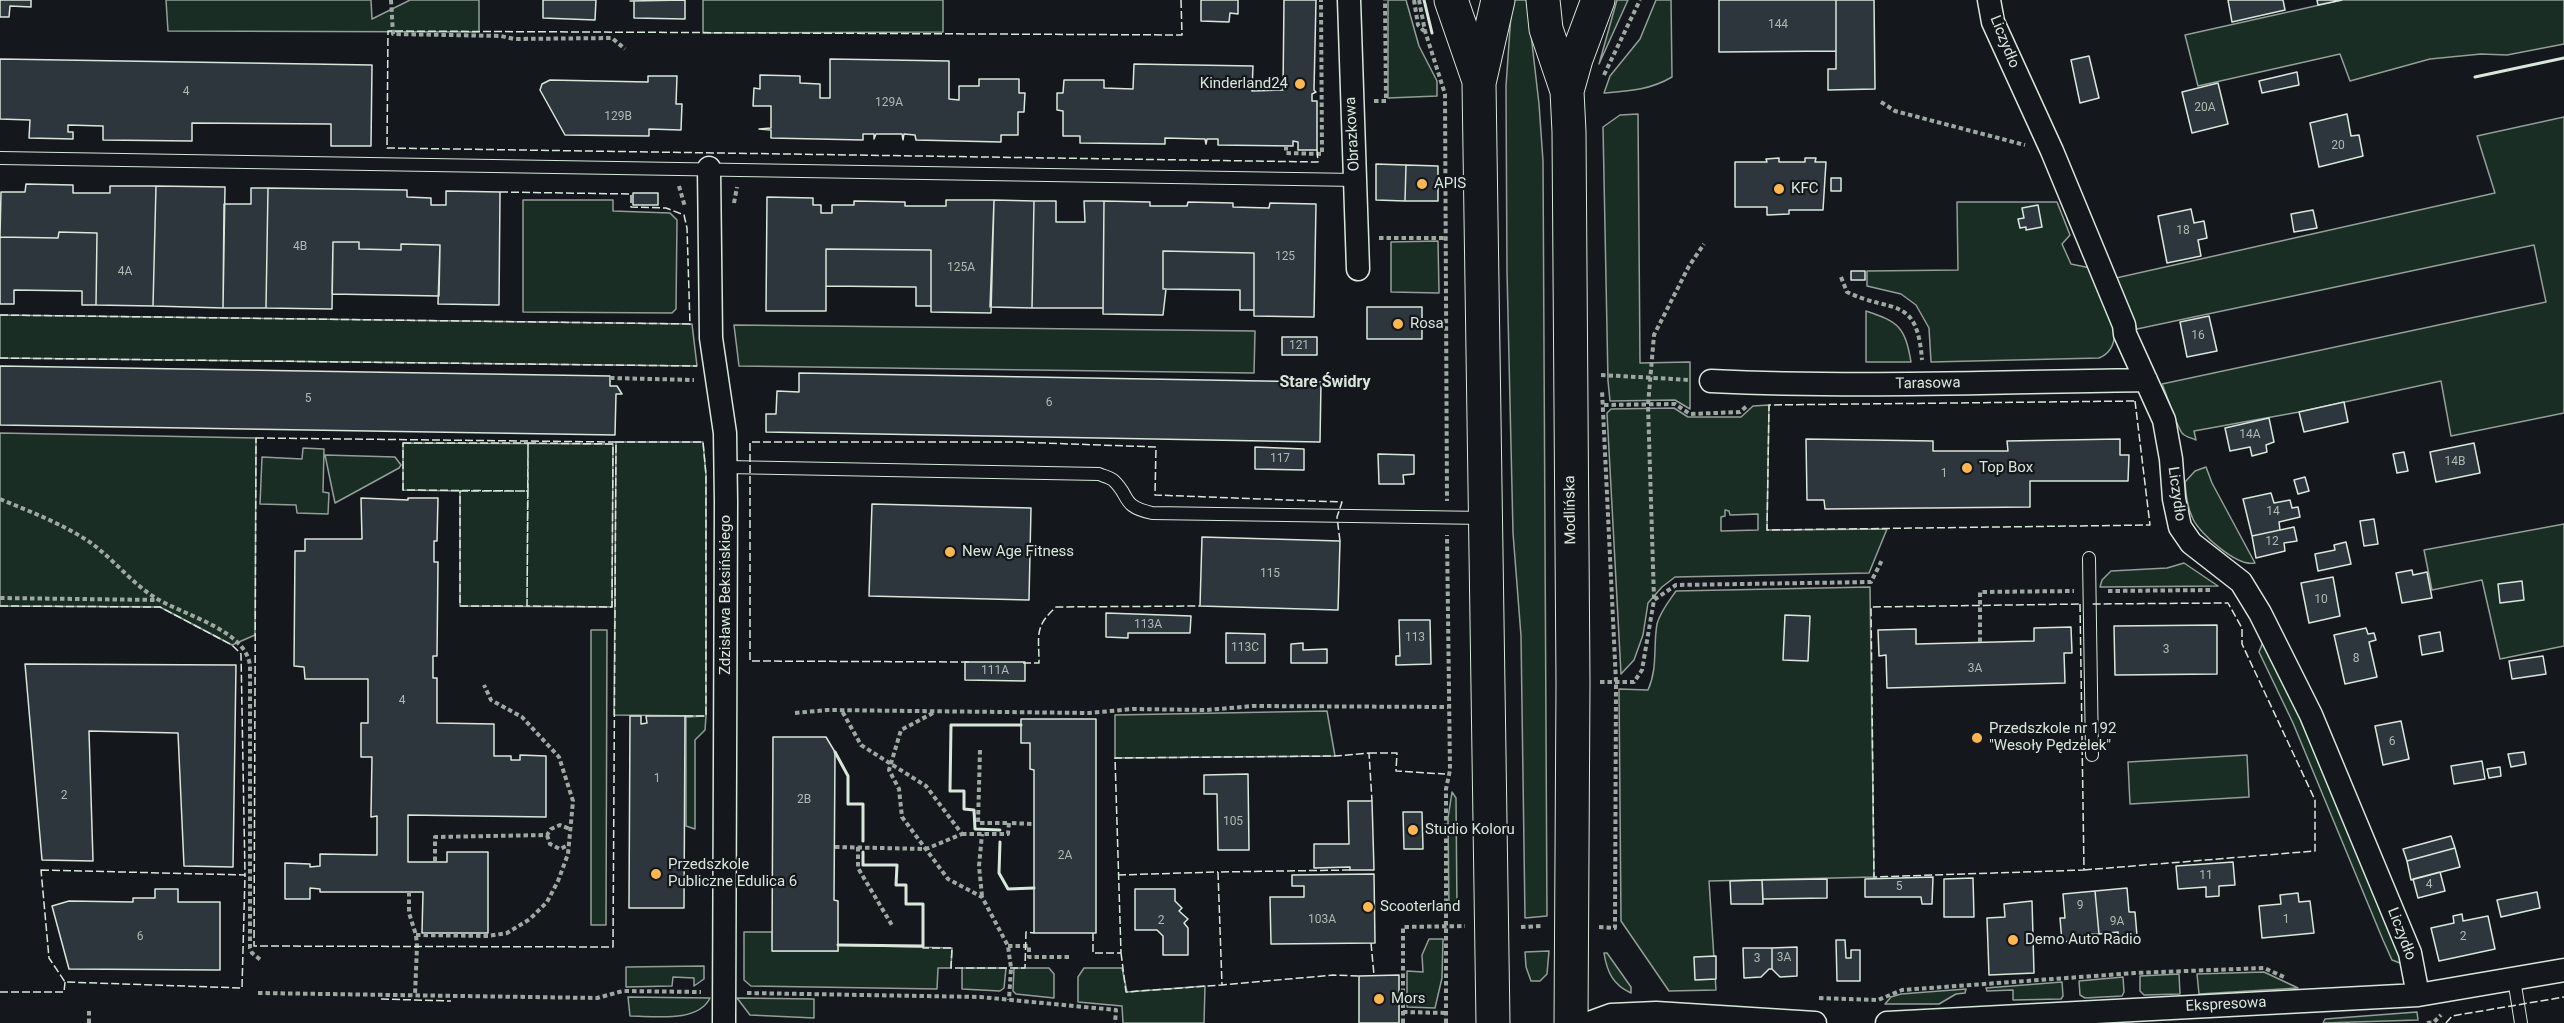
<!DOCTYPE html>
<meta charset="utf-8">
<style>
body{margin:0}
canvas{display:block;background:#14181c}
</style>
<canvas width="2564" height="1023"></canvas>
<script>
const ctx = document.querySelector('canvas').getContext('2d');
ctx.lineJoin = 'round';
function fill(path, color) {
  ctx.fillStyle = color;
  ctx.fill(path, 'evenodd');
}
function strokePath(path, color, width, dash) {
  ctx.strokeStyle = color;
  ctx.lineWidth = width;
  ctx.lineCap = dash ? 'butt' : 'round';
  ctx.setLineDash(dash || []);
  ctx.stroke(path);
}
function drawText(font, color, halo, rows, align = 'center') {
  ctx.font = font + ' Roboto,sans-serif';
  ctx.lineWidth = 4.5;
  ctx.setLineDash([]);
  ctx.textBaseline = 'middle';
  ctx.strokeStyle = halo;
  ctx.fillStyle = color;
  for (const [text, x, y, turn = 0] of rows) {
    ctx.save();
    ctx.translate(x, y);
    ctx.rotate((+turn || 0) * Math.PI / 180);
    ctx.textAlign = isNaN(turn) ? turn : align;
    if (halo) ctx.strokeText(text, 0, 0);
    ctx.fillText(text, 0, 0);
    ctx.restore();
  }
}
const green = new Path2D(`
 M166 0H371L372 19 410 0H479V32L168 31Z
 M703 0H943V32L703 33Z
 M1388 0H1406L1419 46 1437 81V96L1388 98Z
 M1512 0H1527L1539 104 1543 161 1547 916 1525 918 1521 636 1513 533 1507 271 1506 86Z
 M1617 0H1628L1599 64Z
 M1656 0H1671L1672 77C1650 90 1629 91 1604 93L1610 76 1640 39Z
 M2342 0H2564V44L2507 55 2481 54 2430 59 2350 81 2340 54 2198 86 2185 35Z
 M1638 114 1640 363 1690 362V409L1675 400 1610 401 1608 381 1603 127 1620 115Z
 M2564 117V413L2451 436 2441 381 2299 412 2194 431 2196 440C2192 438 2186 437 2183 434 2178 431 2166 392 2162 384L2546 302 2534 245 2137 329 2116 278 2495 193 2477 136Z
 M523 200H613V211L670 213 677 220 676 309 672 313 523 312Z
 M1957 202H2057L2070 235 2062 244 2071 264 2095 269C2104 294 2132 344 2099 358L1931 362 1929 328 1916 305 1901 294 1867 286V271L1958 270Z
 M1438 241 1439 293 1391 292V242Z
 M1866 311C1899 322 1905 327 1911 362H1866Z
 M0 315 692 324 697 366 0 358Z
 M734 325 1255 331 1254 373 739 366Z
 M1769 405 1767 530 1887 529 1869 573 1675 577 1662 587 1648 603 1643 635 1634 660 1621 674 1607 413 1611 409 1674 408 1688 417H1741L1753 406ZM1725 510 1729 511 1730 515 1758 514V530L1721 531V517L1725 516Z
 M0 433 256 438 255 635 232 645 160 607 0 606Z
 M616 442H703L706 475V716L705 730 695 740V829L686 826V717L704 716 614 715Z
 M403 443 613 444 612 607 460 606V491L403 490Z
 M303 448 324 449 323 492 329 493 328 514 297 513 296 505 260 504 262 457 302 459Z
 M325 455 395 457 401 465 399 468 335 503Z
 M2206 467 2212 483 2255 563C2237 567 2200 534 2193 519 2187 507 2186 494 2185 482L2195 471Z
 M2564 524V646L2500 659 2482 580 2432 590 2424 550Z
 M2184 563 2218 586 2100 587 2102 580 2111 571 2167 568Z
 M1870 587 1874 877 1709 881 1716 990 1669 991 1621 921 1619 689 1648 690C1658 668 1653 646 1657 624 1660 612 1669 601 1676 591Z
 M591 630H607L606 925H591Z
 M2263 642 2303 724 2400 956V963L2392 960 2383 940 2293 723 2259 652Z
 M1327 711 1335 756 1115 758V715Z
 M2247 755 2249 797 2130 804 2128 762Z
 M1452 792 1456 798 1457 911 1449 910 1448 818Z
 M744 932H772L773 951H838V945L952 948 951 968H938L937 989 751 986 744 980Z
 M1429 939H1443L1442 978 1435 1008 1407 1007V971L1423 972 1422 955Z
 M1549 951 1547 974 1540 981H1531L1526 967 1525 952Z
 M1604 953H1607L1631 987V993C1613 985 1607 972 1604 953Z
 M704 966V979L694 986V978L673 977 672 986 626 987V967Z
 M962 968H1006L1004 988 1000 991 962 989Z
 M1014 968H1049L1054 974V998L1016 994 1013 991Z
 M1084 968H1122L1127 992 1205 986 1204 1023H1123L1122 1006 1078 1002V977Z
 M2264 972 2298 988 2199 994 2197 974Z
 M2179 974 2180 994 2144 995 2140 991V976Z
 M2123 977 2124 992 2122 996 2085 998 2080 995 2079 981Z
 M2062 982 2063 996 2061 999 2013 1000V990L1987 991 1986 988Z
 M1966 989 1965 993 1956 994 1939 1004H1885L1891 997 1901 994Z
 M628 997 710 998C698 1023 654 1016 630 1016Z
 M737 998 814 999V1018L750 1015Z
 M2417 1012 2418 1020 2323 1023 2325 1019Z`);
const building = new Path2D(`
 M0 0H31V7L10 6 9 17H0Z
 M543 0H596L595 20 543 18Z
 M685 0V19L634 18V1H630Z
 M1201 0H1238V14L1230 13 1229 22 1201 21Z
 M1284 0H1316L1314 90 1316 92 1312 94V101H1317V150H1298V142L1293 141V146L1218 145V139H1207L1206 144 1205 139 1165 138V144L1080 143V136H1063V111L1057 110V93H1063L1064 80H1104V88L1133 89 1134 64 1253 66 1252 91 1283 90Z
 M1719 0H1836V51L1719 52Z
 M1836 0H1874L1875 89 1828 90V69H1836Z
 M2228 0H2283L2285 10 2232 22Z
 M2317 0H2342L2318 5Z
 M2089 56 2099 98 2080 103 2071 60Z
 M0 59 372 65 371 146H331V124L192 123V141L103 140V126L68 125V132H73V139L29 138 30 120 0 119Z
 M830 59 949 61V99L959 100V86H979V79H1019V93H1025L1024 112H1018V135H1001V142L916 140 915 135 904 134 903 140 902 134H876L874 139V134H863V140L771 138V130L759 129 771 128V106H753L754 88 760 89V75L800 76V83L820 84V98H830Z
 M2297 72 2299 85 2262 93 2259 81Z
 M648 76H677L676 104H682L681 130 649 129V136L565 135 540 90 542 84 550 80 648 82Z
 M2218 83 2228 124 2192 133 2182 92Z
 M2347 114 2351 136 2359 135 2363 156 2319 167 2310 123Z
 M1779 158V162H1805V158H1816L1815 162H1826L1823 210H1789V214L1767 215V207H1735V162H1767L1766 159Z
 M1376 164 1406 165 1405 201 1376 200Z
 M1406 165 1438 166V201H1405Z
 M1831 178H1841V191H1831Z
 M26 184 73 185V193H110V186H156L153 306 96 305 97 233 59 232 58 238 0 237 1 192H25Z
 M156 186 225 187 223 308 153 306Z
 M251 188H268L266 308H223L224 204H251Z
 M268 188 407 190V197L431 198V205H446V191L500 192 499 305 438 304 440 245 401 244V250L359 249V242H333L332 309 266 308Z
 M633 193H658V205H633Z
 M767 197 813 198V205H821V213H832V205H854V201L905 202V206H946V200H994L991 313 931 312V250L826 249V311H766Z
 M994 200 1034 201 1032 308 990 307Z
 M1034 201H1056V222H1085L1084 201H1104L1103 308H1032Z
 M1104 201 1150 202V206H1187L1188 202 1233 203V207L1269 208 1270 203 1316 204 1314 317 1254 316V253L1163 251V289H1166L1163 315 1103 314Z
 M2038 205 2042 227 2026 230V227L2020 228 2018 219 2024 218 2022 208Z
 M2191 209 2194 223 2204 221 2207 238 2198 240 2201 256 2167 263 2158 216Z
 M2313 210 2317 228 2294 232 2291 214Z
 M59 232 97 233 96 305H82V291L14 290V304H0V237L58 238Z
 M333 242H359V249L401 250V244L440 245 439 296 332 294Z
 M826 249 931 250V306H916V287L826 286Z
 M1163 251 1254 253V310H1240V290L1163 289Z
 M1851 271H1865V280H1851Z
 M1367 307H1422V339H1367Z
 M2209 316 2217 351 2187 357 2180 322Z
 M1282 337H1317V355H1282Z
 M0 366 610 376V386H617L622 394H616L615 435 0 425Z
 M799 373 1321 382 1320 442 766 432V414H776L777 391 799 392Z
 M2344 402 2348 422 2304 432 2299 412Z
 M2269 418 2274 442 2266 445 2267 452 2252 456 2250 447 2230 451 2225 428Z
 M1806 439 1933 441V451H2008L2007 441 2120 439V455H2129L2128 481H2030V507L1825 509 1824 500H1807Z
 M2474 443 2480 473 2436 482 2430 452Z
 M1255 447 1304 449V470L1255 469Z
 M2404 452 2408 471 2397 473 2393 454Z
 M1378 454 1414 455V474L1403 475 1404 484H1379Z
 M2305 477 2309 491 2298 494 2294 480Z
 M2271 493 2274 503 2290 500 2292 508 2298 507 2300 517 2279 522 2280 530 2252 536 2243 499Z
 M361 498 408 500V498H438L437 541H434V562H438L437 656H433V678H437V723L494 724V756H511V760H520V755L546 756V817L408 815V862H447V852H488V933H422L423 892H320V889L310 888V899H285V863L310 864V867L320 866V854L377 855V816L371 817V814L372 757H361V723H368V679H305L304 667 294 666 295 551H305V539H362Z
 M872 504 1031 508 1029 600 869 596Z
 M2374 519 2378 544 2364 546 2360 521Z
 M2294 527 2297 541 2284 543 2285 551 2256 558 2252 536Z
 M1202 537 1340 541 1338 610 1200 606Z
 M2346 542 2351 564 2318 571 2315 554 2335 550 2334 545Z
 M2412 570 2413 575 2427 572 2432 598 2402 603 2396 573Z
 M2333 577 2340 616 2309 623 2301 583Z
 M2522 581 2524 600 2500 603 2498 584Z
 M1106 613 1191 616 1190 633H1128V638L1106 637Z
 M1785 615 1810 616 1808 661 1783 660Z
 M1399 620H1430L1431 664 1396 665V656H1400Z
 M2217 625V674L2115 675 2114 626Z
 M2071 627 2072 653H2064L2065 683 1887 688 1886 655 1879 656 1878 630 1916 629V644L2034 641V628Z
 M2366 628 2368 634 2374 633 2376 640 2369 642 2377 677 2345 684 2334 635Z
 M2440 632 2443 651 2422 655 2419 636Z
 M1226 633 1265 634V663H1226Z
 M1303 643V650L1327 649V663H1291V644Z
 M2543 656 2546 674 2512 679 2509 661Z
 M965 662H1025V681L965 680Z
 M25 664 236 665 233 867 184 866 178 733 89 731 93 861 42 860Z
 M630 716H641V724L647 723 646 716H685L684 908H629Z
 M1021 719H1096V933H1034V770L1030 769V743H1021Z
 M2401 721 2409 759 2383 765 2375 726Z
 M773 737H826L835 752 834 900 838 901V951H772Z
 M2524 752 2526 764 2511 767 2508 754Z
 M2482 761 2485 779 2454 784 2451 766Z
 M2500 767 2501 776 2489 778 2487 769Z
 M1248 774 1249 850H1218L1217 794H1204V775Z
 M1348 801H1372L1374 870H1350V867L1314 868V844H1349Z
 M1403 812H1422L1423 849H1404Z
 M2451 836 2455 848 2407 861 2403 849Z
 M2455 848 2460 867 2411 880 2407 861Z
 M2233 862 2235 885 2219 886V896L2206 897V887L2178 889 2176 866Z
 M2440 872 2445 891 2418 898 2413 879Z
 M1374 874 1375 943 1271 944 1270 897H1304V886H1292V875Z
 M1933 877 1932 904H1922L1921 897H1865V879Z
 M1973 878 1974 917H1944V879Z
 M1827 879V898L1763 899 1762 880Z
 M1762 880 1763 904H1731L1730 881Z
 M2127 888 2129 912H2135L2137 936 2118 937V932L2099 934 2095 891Z
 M155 889H178V902H220V970L69 969 52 906 69 901 133 902V898H155Z
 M1135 889H1175V901L1182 908 1179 911 1188 919 1184 923 1188 928V955H1163V936L1157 930H1135Z
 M2095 891 2099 934 2080 935V940L2062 942 2060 918H2065L2063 894Z
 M2537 892 2540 908 2501 917 2497 900Z
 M2298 893 2299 902 2310 901 2314 933 2262 938 2259 906 2281 904 2280 895Z
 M2032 901 2034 973 1989 975 1987 918 2005 917 2004 904Z
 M2462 914 2463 921 2488 916 2495 949 2439 961 2431 928 2454 923 2453 916Z
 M1836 940H1845L1846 958H1851V950H1860V981H1837Z
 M1797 947V976L1780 977 1772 969V948Z
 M1743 948H1772V969H1769L1761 977 1744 978Z
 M1716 956V979L1695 980 1694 957Z
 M1399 975V1023H1359V976Z`);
const path = new Path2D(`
 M391 0 393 34 501 36 514 39 612 38 625 49
 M1414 0 1418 25 1424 31
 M1419 0 1425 31 1445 94 1447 501
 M1604 75 1640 0
 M1374 101H1386L1385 0
 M1881 102 1895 111 2025 145
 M1286 146V153L1322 154 1321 0
 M679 186 685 207
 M734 203 737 187
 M1379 238H1444
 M1841 277 1847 292C1892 314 1917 294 1922 360
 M1601 375 1690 380
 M610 378 694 380
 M1604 405 1675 404 1690 414 1740 412 1748 405
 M0 499C31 512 63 524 91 543 113 559 131 582 154 597 182 615 248 630 250 667V948L252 953 262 961
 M2108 591 2212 590
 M0 598 158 600
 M1654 599 1648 405 1654 335 1689 266 1704 244
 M1980 642V592L2074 591
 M1600 682H1634L1642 670 1654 600 1676 585 1871 582 1882 560
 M795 713 827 710 1089 713 1133 709 1207 710 1253 706 1448 707
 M933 713 901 730 889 770 899 789 902 817 948 879 982 897 1008 946 1011 968 1009 1000
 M980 750 978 823H1009
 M962 834H1008L1009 823 1034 824
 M547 835 550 844 560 849 570 844
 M835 847 926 849 962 834 926 786 861 745 842 711
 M858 847V868L893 927
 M435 861V837L547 835 551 829 560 825 570 829
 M409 892V913L416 935 417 946 415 995
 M982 896 979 866 982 834
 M1521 927 1543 926
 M1599 927 1615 928 1616 682 1602 390
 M416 935 488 936 507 933 530 919 547 902 558 881 568 854 573 801 559 757 522 717 491 700 484 685
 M1008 946H1029V957H1069
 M258 993 597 998 623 991 701 992
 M747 993 980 997 1116 1010 1115 1023
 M1819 998 1878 1000 1902 990 2135 973 2264 968 2284 977
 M1403 1012 1446 1013
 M89 1023V1011
 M1403 1023V927L1465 926
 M1446 1023V789L1450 770 1447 535
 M2427 1023 2434 1022 2441 1015`);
const lane = new Path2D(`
 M0 158 1356 180
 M726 467 1099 474C1103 476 1109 477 1113 480 1131 496 1120 506 1152 513L1485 518
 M2089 558 2092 755
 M2514 979 2521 1023`);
const street = new Path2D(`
 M1349 0 1358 269
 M1989 0 1993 22 2052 151 2124 325 2125 334 2164 420 2171 459 2174 499 2180 527 2191 543 2241 582 2260 613 2311 715 2410 953 2418 995
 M709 168 711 338 725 433 726 502 724 1023
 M1711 381C1856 388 2001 382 2146 380
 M1589 1023 1611 1015 1656 1013 1815 1023
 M1887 1023 2418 995 2564 970`);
const primary = new Path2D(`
 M1451 0 1479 81
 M1543 0 1546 29 1567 91 1569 132 1573 683 1571 1023
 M1567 91 1576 59 1598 0
 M1493 1023 1479 83 1498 0`);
const fence = new Path2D(`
 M1181 0 1182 35 388 31 387 148 1318 162 1317 150
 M500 192 631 194V207L666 208 684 215 687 228 690 325
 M0 315 692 324
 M0 358 697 366
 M2135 401 2150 525 1767 530 1769 405Z
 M256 438 616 442 613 947 254 946Z
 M616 442H703L706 475V716H685
 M403 443H528V491L403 490Z
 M528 443 613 444 612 607 527 606Z
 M460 491H528L527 606H460Z
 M2080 604 2084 870 1874 877 1871 607Z
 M0 606 160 607 232 645 241 654 245 875
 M969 662 750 661V442H1015L1156 447 1155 495 1342 502 1337 517 1340 541
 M1023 663H1039C1039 635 1034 627 1056 607L1200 606
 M1369 753H1397L1396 771 1445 774
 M41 870 245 875 242 988 65 982 49 958Z
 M1350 870 1218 872 1222 985 1333 975 1359 976
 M2084 870 2315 851V800L2242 644V628L2228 603 2092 604
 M1118 875 1218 872
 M1093 933V953H1121L1115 758 1335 756 1369 753 1372 801
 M1371 943 1374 975
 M923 946V948H952L951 968H1025L1026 932 1034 933
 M1121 953 1126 992 1222 985
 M0 992H64L65 982
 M381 999 451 1001
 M2446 1023 2452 1016 2564 997`);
const wall = new Path2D(`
 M1424 0 1432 33
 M2475 77 2564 58
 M835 752 848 776V804H863V841
 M1000 830 975 829 974 810 964 809V791H950L951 725H1021
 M1000 842 999 873 1008 889 1034 888
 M838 945 923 946V904H906V885H896L897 865H863V852`);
const markers = [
 [1300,84,6,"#ffb74d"],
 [1422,184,6,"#ffb74d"],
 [1779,189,6,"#ffb74d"],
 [1398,324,6,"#ffb74d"],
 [1967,468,6,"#ffb74d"],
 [950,552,6,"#ffb74d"],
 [1977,738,6,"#ffb74d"],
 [1413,830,6,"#ffb74d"],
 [656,874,6,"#ffb74d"],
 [1368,907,6,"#ffb74d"],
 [2013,940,6,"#ffb74d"],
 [1379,999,6,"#ffb74d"]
];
const numberNames = [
 ["144",1778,25],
 ["4",186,92],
 ["129A",889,103],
 ["20A",2205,108],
 ["129B",618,117],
 ["20",2338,146],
 ["18",2183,231],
 ["4B",300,247],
 ["125",1285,257],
 ["125A",961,268],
 ["4A",125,272],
 ["16",2198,336],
 ["121",1299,346],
 ["5",308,399],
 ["6",1049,403],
 ["14A",2250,435],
 ["117",1280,459],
 ["14B",2455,462],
 ["1",1944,474],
 ["14",2273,512],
 ["12",2272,542],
 ["115",1270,574],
 ["10",2321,600],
 ["113A",1148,625],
 ["113",1415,638],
 ["113C",1245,648],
 ["3",2166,650],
 ["8",2356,659],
 ["3A",1975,669],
 ["111A",995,671],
 ["4",402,701],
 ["6",2392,742],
 ["1",657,779],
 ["2",64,796],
 ["2B",804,800],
 ["105",1233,822],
 ["2A",1065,856],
 ["11",2206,876],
 ["4",2429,885],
 ["5",1899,887],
 ["9",2080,906],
 ["103A",1322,920],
 ["1",2286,920],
 ["2",1161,921],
 ["9A",2117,922],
 ["6",140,937],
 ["2",2463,937],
 ["3A",1784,958],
 ["3",1757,959]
];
const streetNames = [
 ["Liczydło",2004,42,68],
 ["Obrazkowa",1353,134,-93],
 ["Tarasowa",1928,384,-1],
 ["Liczydło",2176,494,82],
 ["Modlińska",1571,510,-91],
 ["Zdzisława Beksińskiego",726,595,-90],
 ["Liczydło",2401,934,69],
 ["Ekspresowa",2226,1005,-3]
];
const poiNames = [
 ["Kinderland24",1288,84,"right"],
 ["APIS",1434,184],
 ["KFC",1791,189],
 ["Rosa",1410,324],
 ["Top Box",1979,468],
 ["New Age Fitness",962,552],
 ["Przedszkole nr 192",1989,729],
 ["\"Wesoły Pędzelek\"",1989,746],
 ["Studio Koloru",1425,830],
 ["Przedszkole",668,865],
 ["Publiczne Edulica 6",668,882],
 ["Scooterland",1380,907],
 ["Demo Auto Radio",2025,940],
 ["Mors",1391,999]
];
const neighbourhoodNames = [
 ["Stare Świdry",1325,383]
];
fill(green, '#1a2d24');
strokePath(green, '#939e99', 1.5);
fill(building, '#2c363c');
strokePath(building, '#d8e6dc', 1.5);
strokePath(lane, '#d8e6dc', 14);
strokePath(street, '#d8e6dc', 25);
strokePath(primary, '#d8e6dc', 35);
strokePath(path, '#9da8a2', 4, [4.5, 3]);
strokePath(lane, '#14181c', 12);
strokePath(street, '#14181c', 22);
strokePath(primary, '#14181c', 33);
strokePath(fence, '#d8e6dc', 1.5, [8, 3]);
strokePath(wall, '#d8e6dc', 3);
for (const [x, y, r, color] of markers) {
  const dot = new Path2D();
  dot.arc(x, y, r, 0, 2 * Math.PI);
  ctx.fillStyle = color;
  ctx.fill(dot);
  strokePath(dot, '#14181c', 2);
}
drawText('12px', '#adbab4', null, numberNames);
drawText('15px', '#d8e6dc', '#14181c', streetNames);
drawText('15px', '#d8e6dc', '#14181c', poiNames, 'left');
drawText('bold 16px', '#d8e6dc', '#14181c', neighbourhoodNames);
</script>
